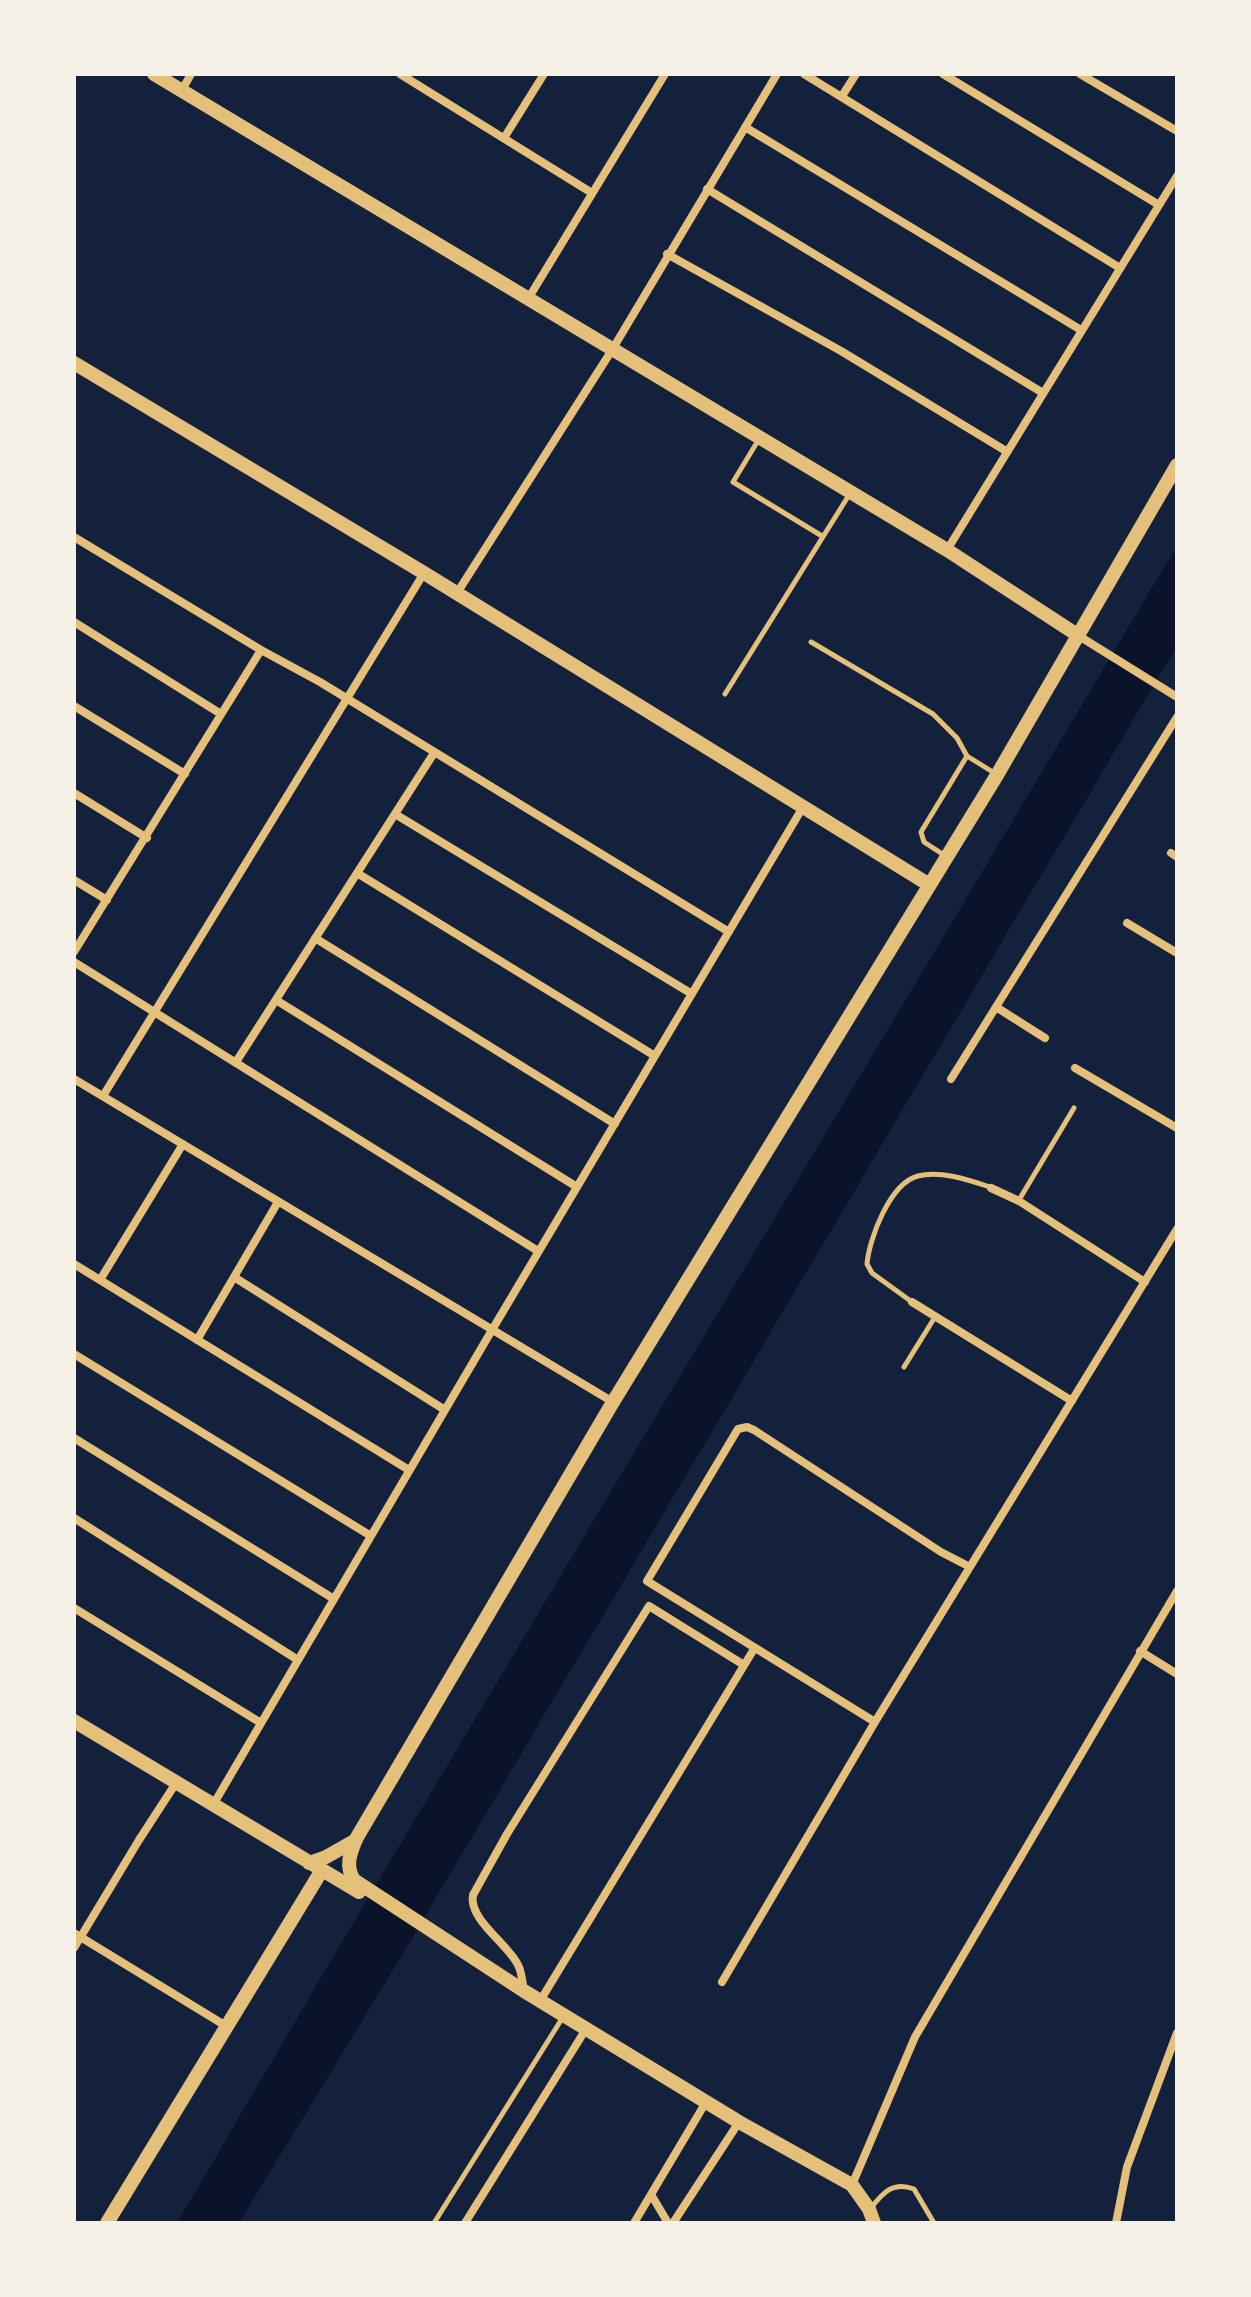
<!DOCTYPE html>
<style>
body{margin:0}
#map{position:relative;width:1251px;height:2297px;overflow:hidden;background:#14213d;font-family:"Golos Text",sans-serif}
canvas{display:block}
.frame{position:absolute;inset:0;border:76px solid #f6f1e7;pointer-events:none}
</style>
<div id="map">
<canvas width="1251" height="2297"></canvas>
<div class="frame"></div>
</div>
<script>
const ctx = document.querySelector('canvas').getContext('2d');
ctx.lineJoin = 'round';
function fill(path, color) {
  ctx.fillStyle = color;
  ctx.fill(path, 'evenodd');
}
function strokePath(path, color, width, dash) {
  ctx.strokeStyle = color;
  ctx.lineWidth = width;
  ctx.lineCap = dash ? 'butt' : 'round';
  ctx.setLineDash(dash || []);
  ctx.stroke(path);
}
const water = new Path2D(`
 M1177 546V646L401 1957 239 2223H177L353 1923Z`);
const service = new Path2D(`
 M759 439 733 482 822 536
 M811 642 933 714 957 738 967 756 996 774
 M725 694 849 495
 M944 855 924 842 921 832 967 756
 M1019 1200 1074 1108
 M912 1302 872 1273 867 1264C869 1239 890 1183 918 1176 940 1170 969 1180 990 1187
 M904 1367 935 1317
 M870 2209C883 2193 892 2181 914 2189L934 2223
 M434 2223 563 2017`);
const minor = new Path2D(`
 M400 74 592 193
 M804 74 1120 268
 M943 74 1159 205
 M1080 74 1177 131
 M182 90 191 74
 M842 96 856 74
 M745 127 1081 330
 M504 138 544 74
 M707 189 1043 393
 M667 254 841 351 1006 451
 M528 299 665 74
 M74 537 261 650 320 682 729 932
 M947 550 1177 176
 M457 593 612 350 777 74
 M74 622 221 714
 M1079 636 1177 697
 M74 706 185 774
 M74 793 147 838
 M395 814 692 994
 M1171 853 1177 857
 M357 873 655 1056
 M74 880 107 900
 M1127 923 1177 953
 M315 938 615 1124
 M74 952 261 650
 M74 962 538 1251
 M276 1000 577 1187
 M996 1007 1045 1038
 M236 1062 434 753
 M1075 1068 1177 1128
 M74 1079 613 1402
 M951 1079 1177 717
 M103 1096 424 573
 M991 1188 1019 1201 1145 1282
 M74 1264 409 1470
 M234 1277 445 1410
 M100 1280 183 1144
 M912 1302 1072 1401
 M197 1340 278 1202
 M74 1354 371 1536
 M74 1438 334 1599
 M74 1518 298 1660
 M74 1608 261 1723
 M1140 1651 1177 1674
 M875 1722 647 1581 738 1429 747 1427 754 1430 941 1552 970 1567
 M213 1805 492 1330 803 807
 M74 1933 226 2026
 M74 1948 139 1840 176 1783
 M722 1982 875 1722 1177 1229
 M524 1990C522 1982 522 1972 518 1965 508 1944 468 1919 473 1895L507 1834 649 1606 744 1665
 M540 2001 754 1649
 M852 2185 915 2037 1177 1591
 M652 2196 668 2223
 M465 2223 586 2029
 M634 2223 706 2102
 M673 2223 739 2122
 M1116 2223 1127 2167 1177 2033`);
const tertiary = new Path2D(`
 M154 74 947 550 1079 636
 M74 363 424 573 928 884
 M74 1721 359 1892
 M309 1863 326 1857 356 1840
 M107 2223 322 1870
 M874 2223 869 2209 852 2185 739 2122 524 1991 354 1880C345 1866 350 1854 356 1839L613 1402 997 775 1177 465`);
fill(water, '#0b132b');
strokePath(service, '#e5c07b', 5);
strokePath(minor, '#e5c07b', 8);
strokePath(tertiary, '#e5c07b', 14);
</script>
